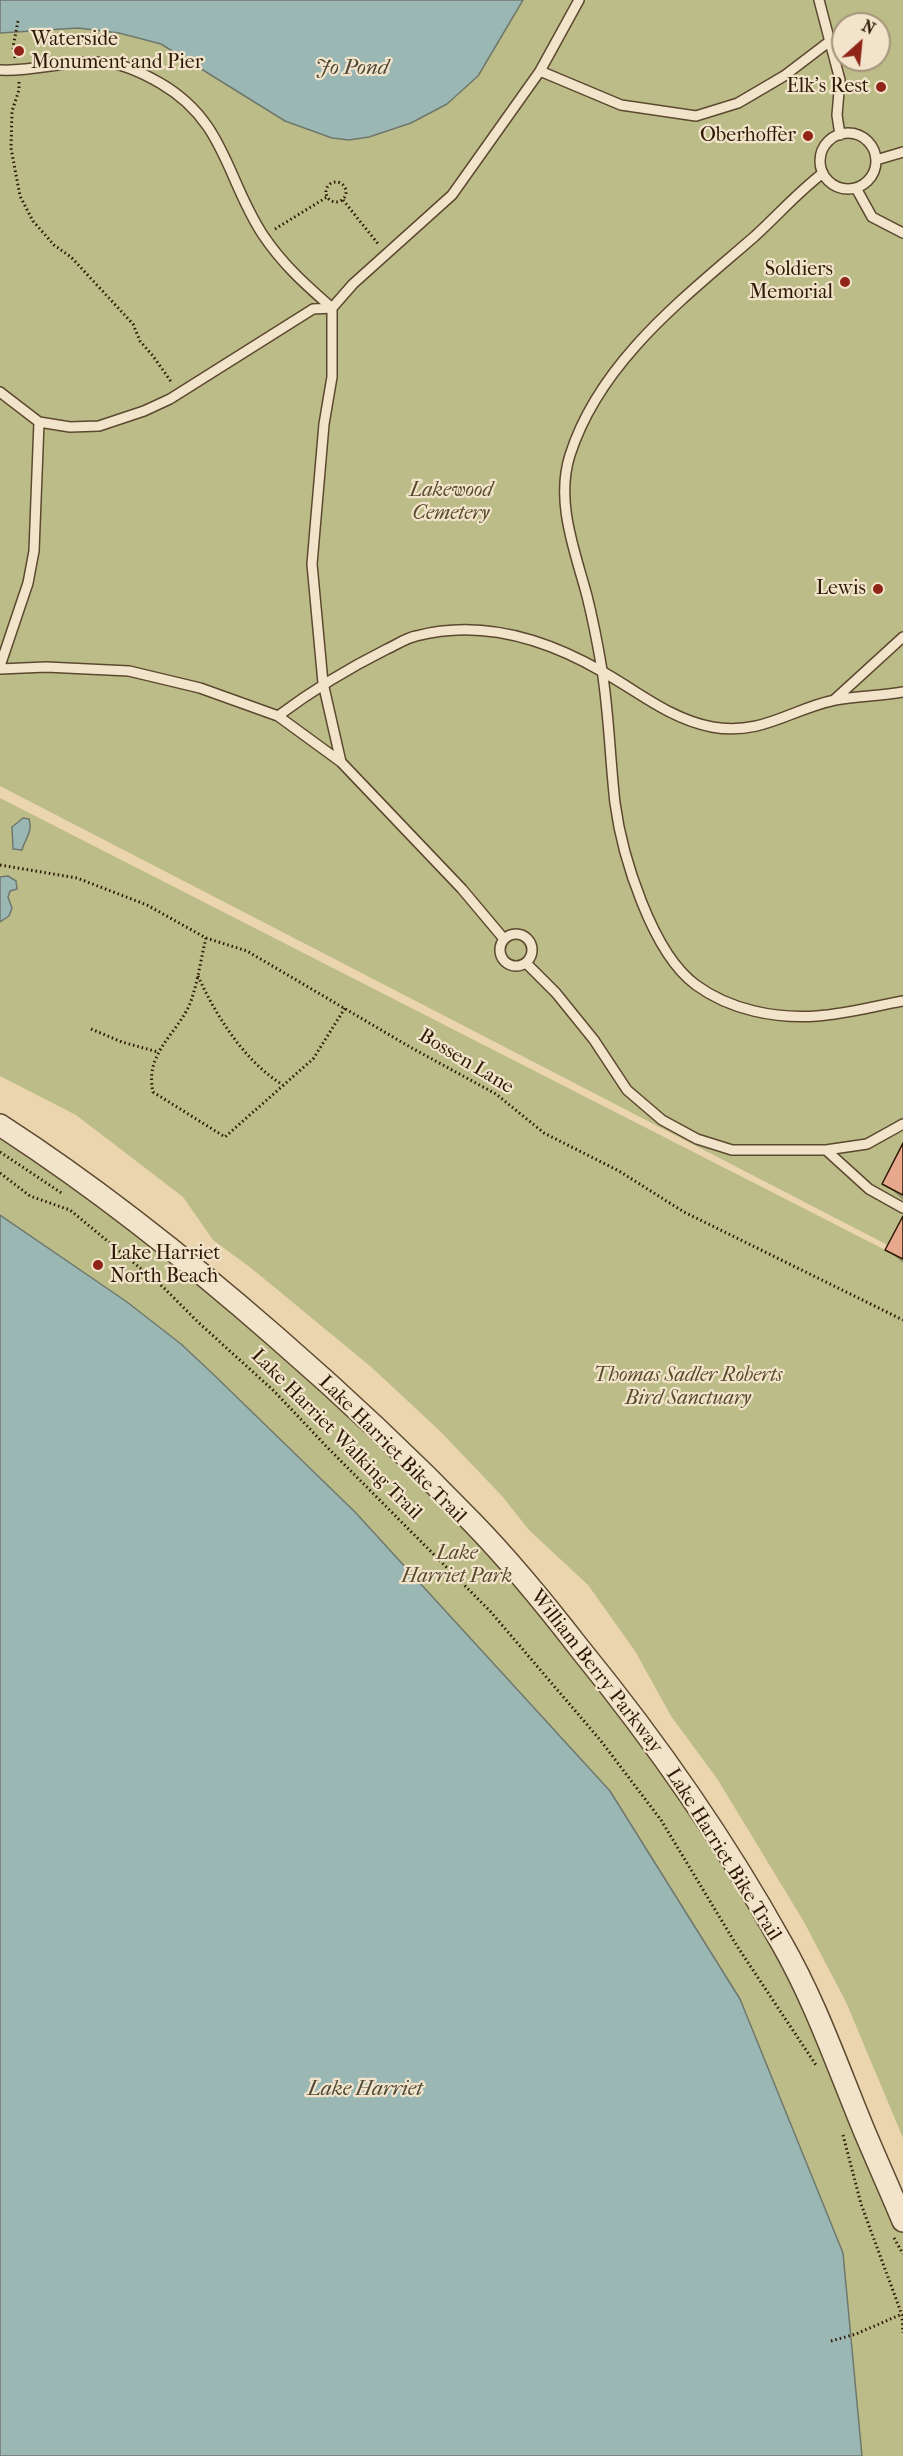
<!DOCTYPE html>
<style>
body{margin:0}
#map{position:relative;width:903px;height:2456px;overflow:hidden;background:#ebd5af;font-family:"IM FELL French Canon",serif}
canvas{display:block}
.north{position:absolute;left:831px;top:12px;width:60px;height:60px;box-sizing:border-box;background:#f2e4cb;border:2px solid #a3937b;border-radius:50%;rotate:27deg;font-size:16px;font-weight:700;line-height:24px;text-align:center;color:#2d1903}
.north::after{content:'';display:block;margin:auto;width:21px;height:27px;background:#8f2418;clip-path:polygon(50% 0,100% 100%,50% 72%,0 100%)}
</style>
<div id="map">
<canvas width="903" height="2456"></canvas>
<div class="north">N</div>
</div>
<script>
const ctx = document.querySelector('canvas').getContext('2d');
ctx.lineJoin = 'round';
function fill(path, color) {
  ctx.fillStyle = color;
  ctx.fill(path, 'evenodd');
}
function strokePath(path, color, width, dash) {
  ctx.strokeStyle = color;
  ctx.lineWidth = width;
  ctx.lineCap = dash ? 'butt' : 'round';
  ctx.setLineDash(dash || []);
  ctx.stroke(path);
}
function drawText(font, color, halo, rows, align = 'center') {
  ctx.font = font + ' "IM FELL French Canon",serif';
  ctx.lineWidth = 4.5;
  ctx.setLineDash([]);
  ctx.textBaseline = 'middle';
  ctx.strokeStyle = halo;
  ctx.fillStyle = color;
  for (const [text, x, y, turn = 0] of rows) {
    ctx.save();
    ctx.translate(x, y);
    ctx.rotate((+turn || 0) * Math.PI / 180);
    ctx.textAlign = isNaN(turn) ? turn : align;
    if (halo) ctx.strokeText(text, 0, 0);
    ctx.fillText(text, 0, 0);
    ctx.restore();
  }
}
const green = new Path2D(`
 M0 0H903V1253L0 786ZM843 24H879V60H843Z
 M0 798 903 1259V2138L846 2002 804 1922 718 1780 671 1716 635 1651 588 1585 529 1530 502 1496 440 1431 370 1366 251 1268 213 1240 183 1197 76 1115 0 1076Z
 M0 1125 268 1330 555 1617 783 1944 903 2221V2456H862L843 2253 740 1999 610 1791 355 1512 213 1374 181 1344 127 1302 0 1215Z`);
const water = new Path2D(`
 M0 0H523L478 76 447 104 411 123 369 137 349 140 332 138 285 121 161 44 119 33 78 28 0 33Z
 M23 818 29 819C33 833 25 838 22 850L13 849 12 827Z
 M8 876 16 881 17 889 10 891 8 897 12 908 9 916 0 922V877Z
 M0 1215 127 1302 181 1344 213 1374 355 1512 610 1791 740 1999 843 2253 862 2456H0Z`);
const shadow = new Path2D(`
 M903 1146V1200L884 1183Z
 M903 1235V1263L887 1250Z`);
const building = new Path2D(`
 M903 1143V1195L882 1184Z
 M903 1216V1259L885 1250Z`);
const path = new Path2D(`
 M15 58 13 47 18 21
 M19 82V90L12 111 11 148 20 196 33 221 54 245 71 257 133 324 140 341 153 356 172 383
 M326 192a10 10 0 1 1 20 0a10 10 0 1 1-20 0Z
 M343 200 379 245
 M275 229 327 197
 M0 865 77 878 147 905 206 938 247 951 410 1047 496 1094 544 1133 619 1171 684 1212 903 1320
 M206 938C201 958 198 981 191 1001 179 1033 144 1052 153 1092L225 1137 313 1059 345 1008
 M198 976C216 1016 245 1062 283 1085
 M91 1029 122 1042 158 1052
 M0 1152 63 1194
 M0 1173 30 1196 70 1210 163 1287 199 1323 274 1391 326 1446 490 1611 601 1741 661 1820 737 1946 816 2065
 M843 2135 861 2204 902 2315 903 2333
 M894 2238 903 2254
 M831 2341 856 2334 902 2314`);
const service = new Path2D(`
 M819 0 840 80 837 115 840 135
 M0 70C37 72 73 58 109 63 126 65 146 75 160 83 226 121 226 179 263 235 283 265 306 285 332 308
 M540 71 621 105 696 116 738 103 784 76 830 41
 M820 161a28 28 0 1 1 56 0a28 28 0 1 1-56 0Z
 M876 160 903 152
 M823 173C798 192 778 215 755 236 684 298 600 361 570 455 555 502 575 551 587 596 593 620 598 646 602 670 609 714 610 759 615 803 622 856 652 953 696 985 730 1010 776 1019 817 1016 846 1014 875 1006 903 1001
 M856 188 872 217 903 233
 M0 392 39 422 70 427 99 426 144 411 170 399 313 309 332 308
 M0 666 28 583 34 551 39 422
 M0 669 46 667 129 671 200 688 278 716 341 762 462 889 504 939
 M834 700 903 637
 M278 716C314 689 347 669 387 649 396 645 406 638 416 636 481 619 546 639 603 672 639 692 670 719 712 727 762 736 791 709 835 700 857 696 881 696 903 692
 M341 762 323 683 312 564 324 424 332 377V308L353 284 452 195 540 71 579 0
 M500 950a16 16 0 1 1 32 0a16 16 0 1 1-32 0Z
 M526 963 556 993 594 1040 627 1090 662 1120 697 1139 732 1150H826L867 1144 903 1124
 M826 1150 869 1189 903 1208`);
const tertiary = new Path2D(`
 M0 1125C99 1189 188 1260 276 1337 344 1396 409 1457 472 1522 510 1561 546 1605 580 1649 655 1741 723 1838 781 1942 815 2001 837 2065 863 2128 876 2159 890 2190 903 2221`);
const markers = [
 [19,51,6,"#8f2418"],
 [881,87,6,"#8f2418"],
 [808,136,6,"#8f2418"],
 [845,282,6,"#8f2418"],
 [878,589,6,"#8f2418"],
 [98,1265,6,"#8f2418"]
];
const poiNames = [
 ["Waterside",31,40,"left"],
 ["Monument and Pier",31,63,"left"],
 ["Elk's Rest",869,87],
 ["Oberhoffer",796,136],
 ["Soldiers",833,270],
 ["Memorial",833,293],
 ["Lewis",866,589],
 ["Lake Harriet",110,1254,"left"],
 ["North Beach",110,1277,"left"]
];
const parkNames = [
 ["Lakewood",451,491],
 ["Cemetery",451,514],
 ["Thomas Sadler Roberts",688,1376],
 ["Bird Sanctuary",688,1399],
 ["Lake",457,1554],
 ["Harriet Park",457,1577]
];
const streetNames = [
 ["Bossen Lane",466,1062,31],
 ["Lake Harriet Walking Trail",336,1435,45],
 ["Lake Harriet Bike Trail",392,1450,45],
 ["William Berry Parkway",596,1672,52],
 ["Lake Harriet Bike Trail",723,1855,58]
];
const waterNames = [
 ["Jo Pond",352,69],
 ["Lake Harriet",365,2090]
];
fill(green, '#bcbc88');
fill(water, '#9bb7b4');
strokePath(water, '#6f786d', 1.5);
fill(shadow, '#0003');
fill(building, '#e7a88d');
strokePath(building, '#2d1903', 1.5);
strokePath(service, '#5c482e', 12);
strokePath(tertiary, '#5c482e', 24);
strokePath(path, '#2d1903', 3, [1.5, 3]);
strokePath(service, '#f2e4cb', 9);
strokePath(tertiary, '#f2e4cb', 21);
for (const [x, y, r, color] of markers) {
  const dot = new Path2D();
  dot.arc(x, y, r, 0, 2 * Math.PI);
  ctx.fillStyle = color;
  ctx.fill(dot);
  strokePath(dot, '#f2e4cb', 2);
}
drawText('20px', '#2d1903', '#f2e4cb', poiNames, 'right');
drawText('italic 20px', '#584a2b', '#f2e4cb', parkNames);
drawText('20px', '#2d1903', '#f2e4cb', streetNames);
drawText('italic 21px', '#4e4838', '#f2e4cb', waterNames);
</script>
